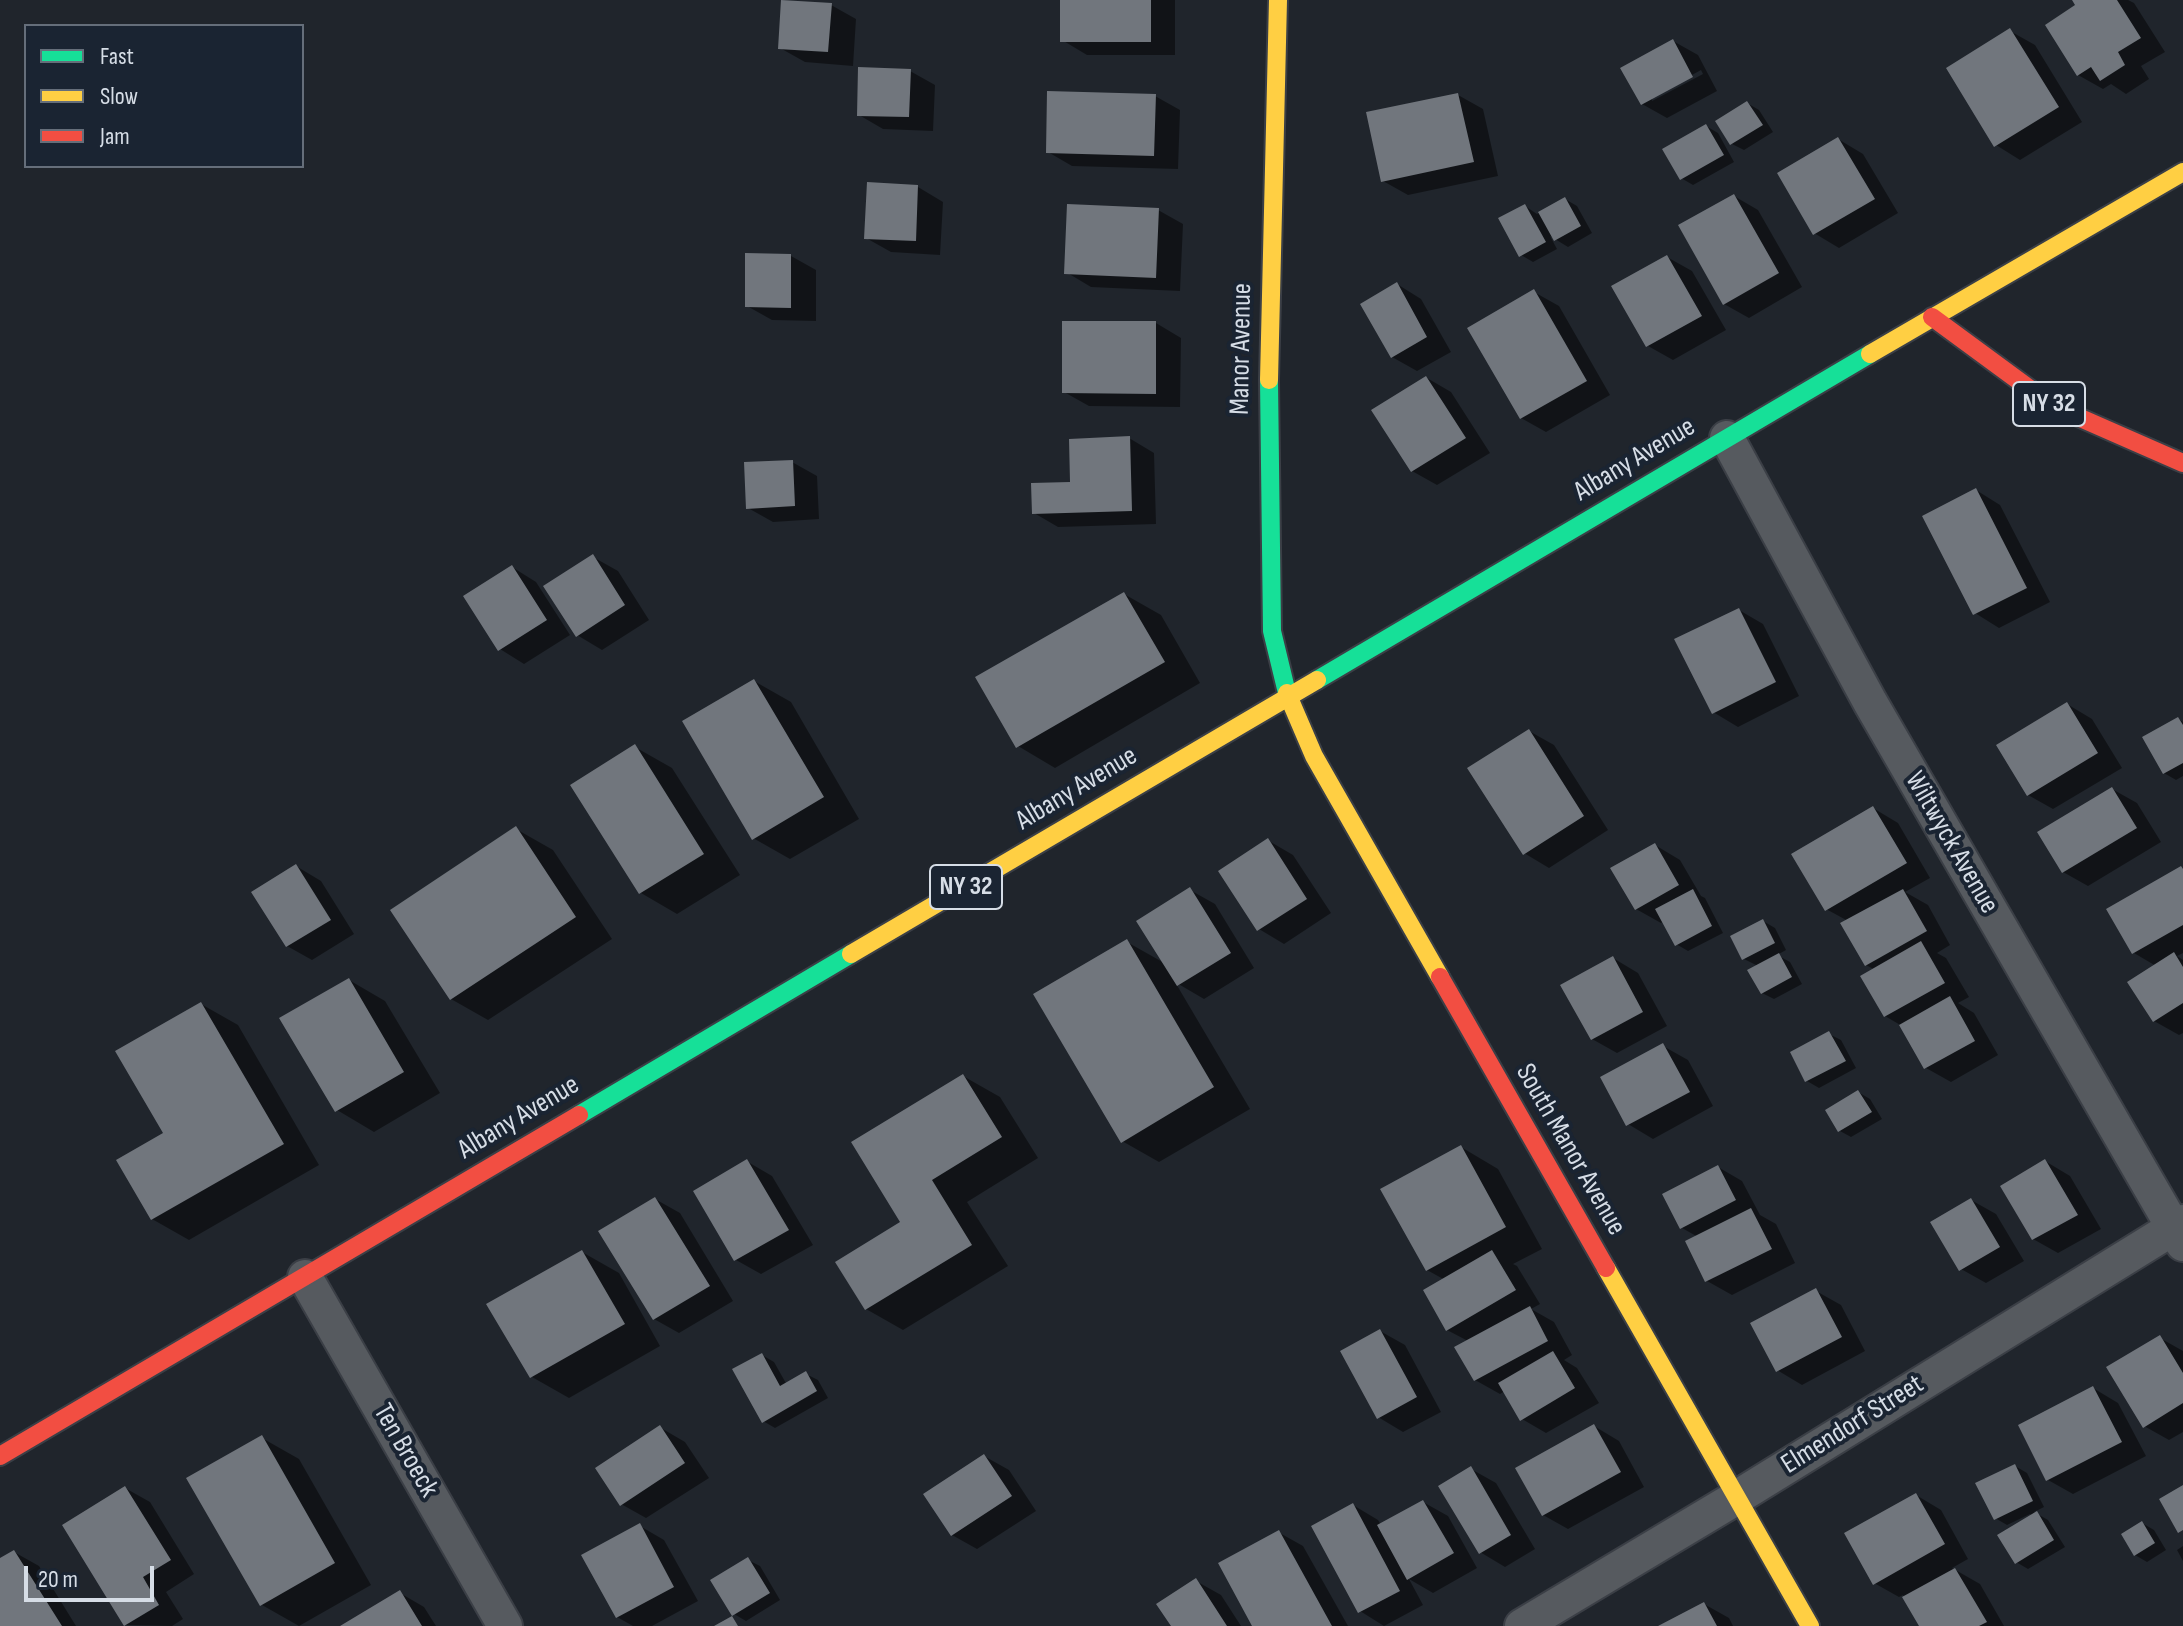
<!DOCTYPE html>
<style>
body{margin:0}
#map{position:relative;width:2183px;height:1626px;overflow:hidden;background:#20252c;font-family:"Sofia Sans Condensed",sans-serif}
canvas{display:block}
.legend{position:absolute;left:24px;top:24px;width:280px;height:144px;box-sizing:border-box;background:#1a2432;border:2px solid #656e7a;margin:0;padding:10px 14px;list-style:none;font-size:24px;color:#d6dde6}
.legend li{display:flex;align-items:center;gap:16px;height:40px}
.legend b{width:40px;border:2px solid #656e7a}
.scale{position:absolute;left:24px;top:1566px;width:130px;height:36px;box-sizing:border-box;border:4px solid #d6dde6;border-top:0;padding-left:10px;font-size:24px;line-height:28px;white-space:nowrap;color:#d6dde6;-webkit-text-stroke:6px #1a2432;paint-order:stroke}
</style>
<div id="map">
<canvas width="2183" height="1626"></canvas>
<ul class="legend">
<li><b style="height:10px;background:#16e098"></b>Fast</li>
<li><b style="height:10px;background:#ffcf43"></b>Slow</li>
<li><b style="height:10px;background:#f24e42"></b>Jam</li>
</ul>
<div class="scale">20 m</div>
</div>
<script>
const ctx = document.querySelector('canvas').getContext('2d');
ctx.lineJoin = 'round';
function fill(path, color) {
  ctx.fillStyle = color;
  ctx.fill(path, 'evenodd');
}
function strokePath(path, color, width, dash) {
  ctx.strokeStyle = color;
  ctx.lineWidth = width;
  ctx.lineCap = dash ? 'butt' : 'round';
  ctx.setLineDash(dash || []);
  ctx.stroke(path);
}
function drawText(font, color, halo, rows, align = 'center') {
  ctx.font = font + ' "Sofia Sans Condensed",sans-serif';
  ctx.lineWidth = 8;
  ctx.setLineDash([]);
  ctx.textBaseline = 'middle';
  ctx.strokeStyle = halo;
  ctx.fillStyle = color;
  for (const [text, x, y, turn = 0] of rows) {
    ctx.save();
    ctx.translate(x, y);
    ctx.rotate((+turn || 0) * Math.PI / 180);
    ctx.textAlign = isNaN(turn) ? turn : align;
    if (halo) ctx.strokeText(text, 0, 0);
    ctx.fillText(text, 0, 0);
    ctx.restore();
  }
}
const shadow = new Path2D(`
 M1062 0H1175V55H1087L1062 40Z
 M2074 0H2128L2134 3 2165 52 2141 66 2149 79 2126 94 2111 84 2103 89 2078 75V6Z
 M831 5 856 19 853 66 805 62 780 48Z
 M2010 31 2035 45 2082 122 2020 160 1996 145Z
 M1673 41 1698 55 1717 91 1667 118 1642 104ZM1701 70 1703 74 1652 101V97Z
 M910 71 935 85 933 131 883 129 859 115Z
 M1458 95 1483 109 1498 176 1408 195 1383 181Z
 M1155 96 1180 110 1178 169 1072 166 1048 152Z
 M1747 103 1759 110 1773 132 1744 150 1732 144Z
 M1706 126 1718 133 1734 162 1693 185 1681 178Z
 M1838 139 1863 154 1898 213 1839 248 1814 233Z
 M918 187 943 202 940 255 891 252 866 238Z
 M1734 196 1758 210 1802 287 1749 318 1724 304Z
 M1565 199 1577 206 1592 233 1568 247 1550 236 1557 249 1533 262 1521 255 1525 206 1537 214Z
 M1158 210 1183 224 1180 291 1091 287 1066 272Z
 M791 256 816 270V321L772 320 747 306Z
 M1667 257 1692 271 1726 330 1673 360 1648 346Z
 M1397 284 1421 299 1451 352 1417 371 1392 357Z
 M1534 292 1559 306 1610 395 1546 432 1521 418Z
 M1156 323 1181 338 1180 407 1089 406 1064 392Z
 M1427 378 1451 392 1490 453 1437 485 1412 471Z
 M1129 438 1154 453 1156 524 1058 527 1034 513Z
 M792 462 817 476 819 519 773 522 748 508Z
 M1976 490 2000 505 2050 602 1999 628 1975 613Z
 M593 557 618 571 649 620 602 650 577 635Z
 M512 567 536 582 570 635 524 664 500 649Z
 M1124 594 1161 615 1200 683 1055 768 1018 746Z
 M1739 610 1763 624 1799 696 1738 727 1713 712Z
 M754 681 791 702 859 819 790 859 753 838Z
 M2067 704 2092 719 2122 768 2053 809 2028 795Z
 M2178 719 2183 722V776L2176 780 2164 773Z
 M1529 731 1554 745 1608 830 1549 868 1524 853Z
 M635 747 672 768 740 875 677 914 641 893Z
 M2112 789 2137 803 2161 842 2088 886 2063 872Z
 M1873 808 1898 823 1930 878 1905 892 1928 905 1950 945 1937 953 1946 958 1969 997 1958 1003 1974 1013 1998 1055 1951 1082 1926 1068 1902 1026 1885 1016 1875 970 1866 965 1848 921 1826 909Z
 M516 829 553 850 612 939 488 1020 451 999Z
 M1269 841 1293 855 1331 913 1284 944 1259 929Z
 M1655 845 1680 860 1701 896 1705 898 1723 933 1688 951 1676 944 1664 921 1661 923 1636 909Z
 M296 866 321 881 354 934 312 960 287 946Z
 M2183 870V953L2177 956 2183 960V1033L2179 1035 2154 1021 2156 966 2134 953Z
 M1190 890 1215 904 1254 968 1204 999 1175 982 1250 1109 1159 1162 1122 1141 1127 942 1166 964Z
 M1763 921 1775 928 1786 950 1777 955 1790 962 1802 984 1774 999 1762 993 1758 966 1744 959Z
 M1613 958 1638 973 1667 1026 1617 1053 1592 1039Z
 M349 980 385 1001 440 1093 374 1132 337 1110Z
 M201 1004 238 1025 319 1165 189 1240 152 1219 166 1134Z
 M1829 1034 1841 1040 1856 1068 1819 1088 1807 1081Z
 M1663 1046 1688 1060 1713 1106 1653 1139 1628 1124Z
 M963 1076 1000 1097 1038 1158 967 1202 1008 1266 903 1330 866 1309Z
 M1858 1092 1870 1099 1882 1119 1851 1137 1840 1131Z
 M1461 1147 1498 1169 1542 1249 1513 1264 1517 1266 1540 1304 1531 1309 1554 1322 1572 1355 1564 1360 1577 1368 1599 1403 1546 1433 1522 1419 1505 1391 1500 1394 1475 1380 1468 1341 1447 1330 1445 1280 1427 1270Z
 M2045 1161 2070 1176 2101 1229 2058 1253 2033 1239Z
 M748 1162 772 1176 813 1245 761 1274 736 1260Z
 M1718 1167 1742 1181 1760 1215 1776 1224 1795 1263 1732 1295 1707 1281 1698 1237 1682 1228Z
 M655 1199 680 1213 733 1301 679 1333 654 1319Z
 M1971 1200 1996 1214 2024 1261 1986 1283 1961 1269Z
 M582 1252 619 1273 660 1346 569 1398 532 1377Z
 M1816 1291 1841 1305 1865 1351 1802 1385 1777 1370Z
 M1380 1331 1405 1345 1441 1412 1403 1432 1378 1417Z
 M2160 1338 2183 1351V1432L2169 1440 2144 1426Z
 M762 1355 774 1362 787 1385 806 1374 818 1380 828 1398 775 1428 763 1421Z
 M2093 1388 2118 1403 2146 1456 2073 1494 2048 1480Z
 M1594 1426 1619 1441 1644 1487 1568 1529 1543 1515Z
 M661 1428 685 1442 709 1478 646 1518 621 1504Z
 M262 1438 299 1459 371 1585 299 1626 262 1605Z
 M984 1456 1009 1470 1036 1511 977 1549 952 1535Z
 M2015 1466 2027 1473 2044 1507 2034 1512 2048 1520 2065 1547 2028 1569 2016 1562 2032 1516 2030 1514 2007 1525 1995 1518Z
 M1471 1469 1496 1483 1535 1549 1505 1567 1480 1552Z
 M125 1488 150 1502 194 1574 166 1592 183 1619 172 1626 126 1625Z
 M1916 1495 1941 1510 1968 1559 1952 1568 1980 1584 2004 1626H1921L1903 1595 1899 1597 1874 1583Z
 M1423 1502 1448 1516 1477 1568 1433 1593 1409 1579 1423 1605 1384 1626 1360 1611 1353 1505 1378 1520 1381 1525Z
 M2142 1523 2154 1530 2166 1550 2147 1562 2135 1555Z
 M640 1526 664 1540 698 1601 652 1626H633L617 1617Z
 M1278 1532 1303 1546 1348 1626H1255Z
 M2183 1546V1561L2177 1550Z
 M14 1552 39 1566 76 1626H0V1561Z
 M748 1560 760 1566 780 1600 746 1621 734 1614Z
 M1196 1581 1221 1595 1241 1626H1173Z
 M400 1593 424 1607 436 1626H344Z
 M1704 1604 1729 1618 1733 1626H1662Z`);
const building = new Path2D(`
 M781 0 832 3 828 52 778 49Z
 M1060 0H1151V42H1060Z
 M2072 0H2117L2141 38 2118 52 2125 65 2100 81 2091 67 2077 76 2045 25 2075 5Z
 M2010 28 2059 107 1994 147 1946 68Z
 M1673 39 1693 77 1641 105 1620 68Z
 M858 67 911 69 909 117 857 116Z
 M1047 91 1156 94 1154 156 1046 153Z
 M1458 93 1474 162 1381 182 1366 112Z
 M1747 101 1763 125 1730 145 1715 121Z
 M1706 124 1724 155 1680 180 1662 149Z
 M1838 137 1875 199 1813 235 1777 173Z
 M867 182 918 185 916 241 864 239Z
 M1734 194 1779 273 1723 305 1678 225Z
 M1565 197 1581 226 1554 241 1538 212Z
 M1067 204 1159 208 1156 278 1064 274Z
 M1525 204 1546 242 1519 257 1498 218Z
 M745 253 791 254V308L745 307Z
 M1667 255 1702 316 1646 347 1611 286Z
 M1397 282 1427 337 1391 358 1360 304Z
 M1534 289 1587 381 1520 419 1467 328Z
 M1062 321H1156V394L1062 393Z
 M1426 376 1466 438 1411 472 1371 410Z
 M1130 436 1132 511 1032 514 1031 483 1070 482 1069 439Z
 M793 460 795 506 746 509 744 462Z
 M1976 488 2027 588 1973 615 1922 516Z
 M593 554 625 605 576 637 543 586Z
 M512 565 547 620 498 651 463 596Z
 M1124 592 1165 662 1016 748 975 677Z
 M1739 608 1776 682 1712 714 1674 639Z
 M754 679 824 797 752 840 682 721Z
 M2067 702 2098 753 2027 796 1996 745Z
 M2178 717 2183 725V763L2163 774 2142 737Z
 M1529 729 1584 816 1523 855 1467 768Z
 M635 744 704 854 639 894 570 785Z
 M2112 787 2137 828 2062 873 2037 832Z
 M1873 806 1907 863 1825 911 1791 854Z
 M516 826 576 917 450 1000 390 910Z
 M1268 838 1307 899 1257 931 1218 871Z
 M1655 843 1679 885 1635 910 1610 868Z
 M296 864 331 920 286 947 251 892Z
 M2181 866 2183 869V925L2132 954 2106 909Z
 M1190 887 1231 953 1177 986 1136 921Z
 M1693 889 1712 926 1675 946 1655 909Z
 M1903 889 1927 931 1865 966 1840 923Z
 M1763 919 1775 943 1742 960 1730 936Z
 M1127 939 1214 1087 1121 1143 1033 994Z
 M1921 941 1945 983 1884 1017 1860 976Z
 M2174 952 2183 967V1003L2153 1022 2127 982Z
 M1779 953 1792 977 1761 994 1747 970Z
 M1613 956 1643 1012 1591 1040 1560 985Z
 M349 978 404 1072 335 1112 279 1018Z
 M1950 996 1975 1041 1924 1069 1899 1025Z
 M201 1002 284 1144 151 1220 116 1160 163 1133 115 1051Z
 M1829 1031 1846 1061 1805 1082 1790 1052Z
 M1663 1043 1690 1092 1626 1126 1600 1077Z
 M963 1074 1002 1137 932 1180 972 1245 865 1310 835 1262 900 1222 851 1142Z
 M1858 1090 1872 1112 1838 1132 1825 1110Z
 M1461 1145 1506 1227 1426 1271 1380 1189Z
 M747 1159 789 1230 734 1261 693 1191Z
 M2045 1159 2078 1215 2032 1240 2000 1186Z
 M1718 1165 1736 1200 1680 1229 1662 1194Z
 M655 1197 710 1286 653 1320 598 1231Z
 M1971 1198 2000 1247 1959 1271 1930 1222Z
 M1751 1208 1772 1249 1705 1282 1685 1241Z
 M582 1250 625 1324 530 1378 486 1304Z
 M1492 1250 1516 1290 1446 1331 1423 1290Z
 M1816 1288 1842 1337 1776 1372 1750 1323Z
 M1530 1306 1548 1341 1474 1381 1454 1347Z
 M1380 1329 1417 1397 1377 1419 1340 1351Z
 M2160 1335 2183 1373V1403L2143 1428 2106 1367Z
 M1553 1351 1575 1388 1520 1421 1498 1383Z
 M762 1353 780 1386 806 1371 817 1391 762 1423 732 1369Z
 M2093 1386 2122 1442 2046 1481 2018 1425Z
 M1594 1424 1621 1472 1542 1516 1515 1468Z
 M660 1425 685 1463 620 1506 595 1468Z
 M262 1435 335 1563 260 1606 186 1478Z
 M984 1454 1012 1496 951 1536 923 1494Z
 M2015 1464 2033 1501 1994 1520 1975 1483Z
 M1471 1466 1511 1535 1479 1554 1438 1486Z
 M2183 1485V1530L2178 1533 2159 1499Z
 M125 1486 171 1560 143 1577 159 1605 124 1626 62 1525Z
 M1916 1493 1945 1544 1873 1585 1844 1533Z
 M1423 1500 1454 1553 1407 1580 1377 1525Z
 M1353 1503 1400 1591 1358 1613 1311 1526Z
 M2037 1511 2054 1540 2015 1564 1997 1535Z
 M2142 1521 2155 1543 2134 1556 2121 1534Z
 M640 1523 674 1587 616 1618 581 1555Z
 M1279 1530 1332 1626H1252L1218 1563Z
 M14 1550 62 1626H0V1558Z
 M748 1557 770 1593 732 1616 710 1580Z
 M1955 1568 1987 1622 1979 1626H1919L1902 1597Z
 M1196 1578 1227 1626H1171L1156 1604Z
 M400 1590 422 1626H340Z
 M1704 1602 1717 1626H1658Z
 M732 1616 738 1626H714Z`);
const street = new Path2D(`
 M1727 438 1870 702 2183 1244
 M305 1277 505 1626
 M1522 1626 1736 1498 2183 1222`);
const fast = new Path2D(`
 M1269 380 1272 631 1287 693
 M1317 680 1870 354
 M579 1115 851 954`);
const slow = new Path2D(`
 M1870 354 2183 172
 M1269 380 1278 0
 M1287 693 1314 756 1440 977
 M851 954 1317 680
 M1606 1268 1810 1626`);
const jam = new Path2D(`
 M1932 317 2053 406 2183 463
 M1440 977 1606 1268
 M0 1456 579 1115`);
const shields = [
 [2049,404,72],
 [966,887,72]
];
const shieldNames = [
 ["NY 32",2049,404],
 ["NY 32",966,887]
];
const streetNames = [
 ["Manor Avenue",1242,349,-89],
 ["Albany Avenue",1635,460,-31],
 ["Albany Avenue",1077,789,-31],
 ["Wiltwyck Avenue",1951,843,60],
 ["Albany Avenue",519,1118,-31],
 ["South Manor Avenue",1570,1150,60],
 ["Elmendorf Street",1853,1425,-32],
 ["Ten Broeck",405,1451,60]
];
fill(shadow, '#0007');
fill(building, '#71767d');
strokePath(street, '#3b3f46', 38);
strokePath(fast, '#3b3f46', 22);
strokePath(slow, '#3b3f46', 22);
strokePath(jam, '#3b3f46', 22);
strokePath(street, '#565a5f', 34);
strokePath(fast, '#16e098', 18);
strokePath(slow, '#ffcf43', 18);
strokePath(jam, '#f24e42', 18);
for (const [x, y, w] of shields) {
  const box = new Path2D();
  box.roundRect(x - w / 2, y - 22, w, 44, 6);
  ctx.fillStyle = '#1a2432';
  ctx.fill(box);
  strokePath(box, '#d6dde6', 2);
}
drawText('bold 26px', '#d6dde6', null, shieldNames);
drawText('28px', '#d6dde6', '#1a2432', streetNames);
</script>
